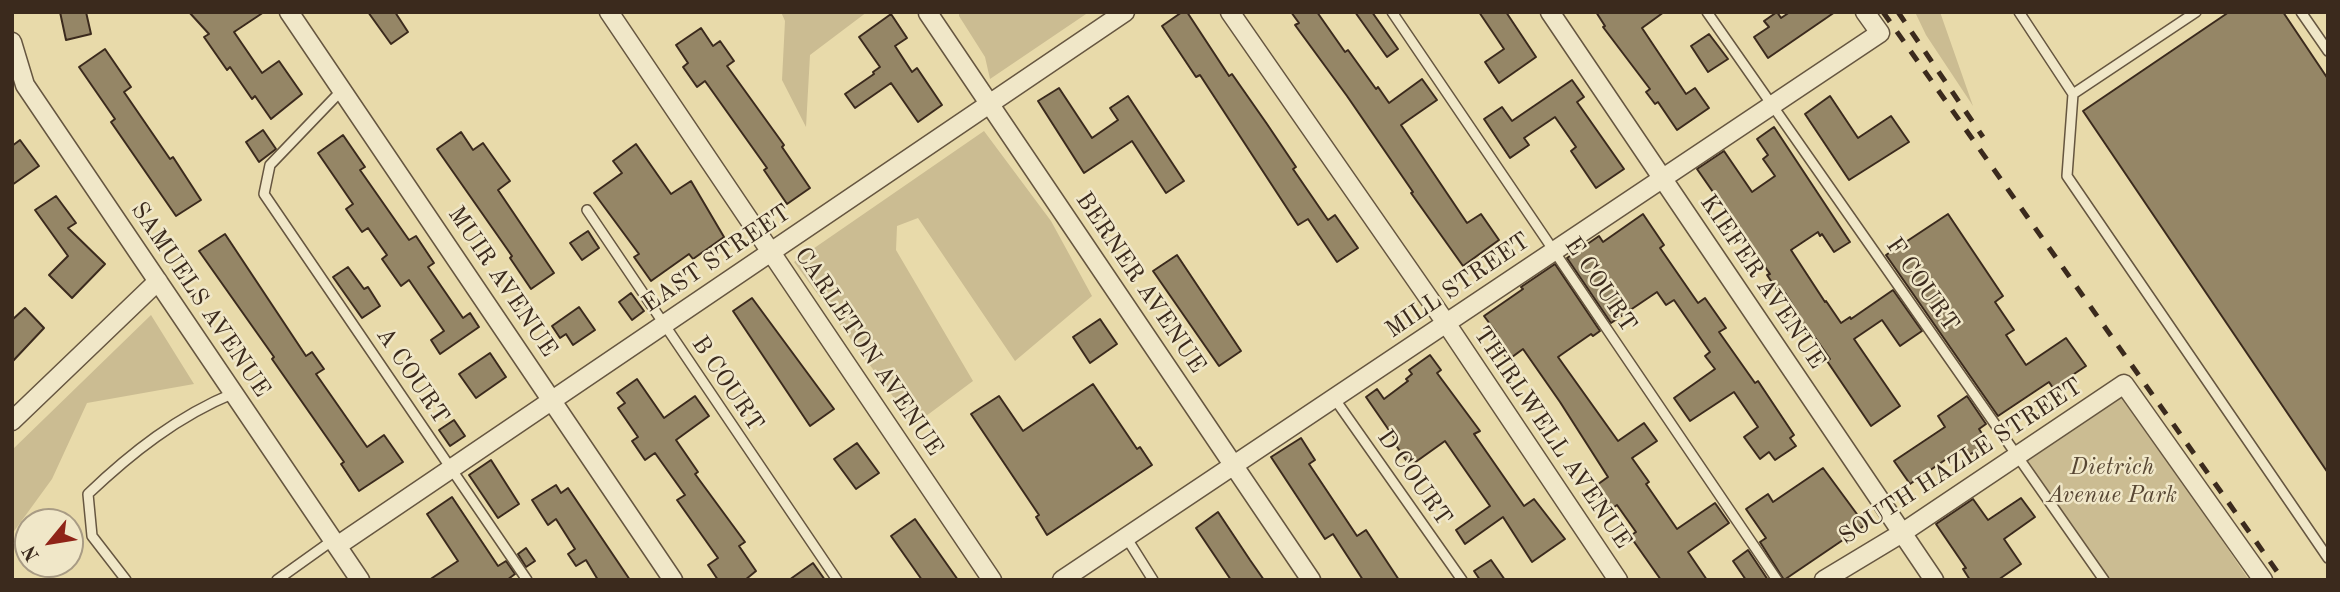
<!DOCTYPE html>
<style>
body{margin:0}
#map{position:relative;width:2340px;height:592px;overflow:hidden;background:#e8daaa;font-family:"Old Standard TT",serif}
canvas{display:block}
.frame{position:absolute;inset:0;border:14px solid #3b2a1d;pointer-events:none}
.north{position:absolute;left:14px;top:508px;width:70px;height:70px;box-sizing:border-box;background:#f0e7c8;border:2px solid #a89b84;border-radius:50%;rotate:240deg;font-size:19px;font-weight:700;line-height:28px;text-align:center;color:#3b2a1d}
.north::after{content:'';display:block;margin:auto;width:24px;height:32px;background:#8f2418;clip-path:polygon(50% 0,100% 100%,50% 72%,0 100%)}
</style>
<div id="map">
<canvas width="2340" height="592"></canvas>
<div class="frame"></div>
<div class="north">N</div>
</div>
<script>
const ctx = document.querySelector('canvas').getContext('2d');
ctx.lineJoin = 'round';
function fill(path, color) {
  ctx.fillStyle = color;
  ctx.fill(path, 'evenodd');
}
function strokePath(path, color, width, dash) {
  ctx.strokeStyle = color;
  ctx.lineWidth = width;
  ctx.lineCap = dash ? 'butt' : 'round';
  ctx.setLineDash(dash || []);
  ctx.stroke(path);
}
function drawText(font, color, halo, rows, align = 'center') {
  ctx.font = font + ' "Old Standard TT",serif';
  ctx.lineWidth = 5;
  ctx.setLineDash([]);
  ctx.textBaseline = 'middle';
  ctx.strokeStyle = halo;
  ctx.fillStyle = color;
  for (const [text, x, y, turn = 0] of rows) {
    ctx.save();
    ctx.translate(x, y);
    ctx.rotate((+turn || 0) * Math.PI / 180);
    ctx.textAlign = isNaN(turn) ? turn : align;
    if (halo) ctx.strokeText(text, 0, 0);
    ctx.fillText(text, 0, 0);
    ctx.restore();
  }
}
const green = new Path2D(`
 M781 12H867L810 55 806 127 782 80 785 21Z
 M959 12H1089L990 79 985 57 959 16Z
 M1915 12H1940L1973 106 1926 35Z
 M984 131 1051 221 1092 296 1015 361 918 218 897 226 896 250 973 381 914 425 794 262Z
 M151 315 194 384 87 403 52 479 12 534V450Z
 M2121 392 2249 580H2110L2026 458Z`);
const building = new Path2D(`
 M60 12H86L91 34 66 40Z
 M189 12H264L234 32 262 73 279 61 302 94 271 119 255 96 252 99 230 67 227 70 204 37 209 34Z
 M368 12H395L408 32 391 44Z
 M1182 12H1187L1229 76 1232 74 1267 124 1296 167 1293 169 1328 220 1335 215 1358 248 1337 262 1308 219 1298 225 1200 75 1196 77 1162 26Z
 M1291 12H1317L1345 52 1348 50 1376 89 1378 87 1389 103 1422 79 1437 100 1401 125 1467 223 1481 214 1499 240 1463 266 1411 193 1413 192 1347 96 1295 25 1299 23Z
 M1355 12H1372L1398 49 1387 57Z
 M1479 12H1506L1536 57 1499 83 1485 62 1504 49Z
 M1596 12H1664L1642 28 1686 94 1695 88 1709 108 1677 130 1658 102 1655 104 1646 92 1650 89 1603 27 1605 26Z
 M1777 12 1781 18 1790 12H1835L1768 58 1754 37 1769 27 1764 21Z
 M2229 12H2283L2328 79V473L2083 111Z
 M891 14 907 38 895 46 912 72 917 68 942 105 918 122 891 83 855 108 845 94 874 74 873 72 880 67 859 37Z
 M701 28 713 46 720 41 734 61 727 66 784 145 782 147 810 188 787 204 764 170 767 168 705 81 697 87 683 67 688 63 676 45Z
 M1709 34 1728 59 1708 72 1691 46Z
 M105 49 131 87 124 92 170 159 173 157 201 200 176 216 111 122 115 119 79 67Z
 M1572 80 1584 97 1577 102 1624 169 1596 188 1571 151 1576 147 1555 117 1524 138 1529 145 1510 158 1484 119 1502 107 1512 121Z
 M1059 88 1092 138 1118 120 1110 108 1128 96 1184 181 1166 193 1132 141 1084 173 1038 101Z
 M1830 96 1858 138 1891 116 1909 142 1849 180 1805 114Z
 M1774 127 1850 242 1834 252 1822 234 1820 236 1818 232 1791 250 1825 302 1826 301 1841 323 1850 317 1851 319 1893 290 1922 331 1900 346 1882 320 1854 339 1900 406 1871 426 1827 361 1830 359 1814 336 1810 339 1797 321 1801 318 1785 293 1781 296 1767 275 1770 274 1697 169 1724 151 1752 192 1775 176 1763 159 1768 155 1757 139Z
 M263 130 276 149 259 162 246 142Z
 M461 132 473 150 483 143 510 181 498 190 554 273 531 289 510 258 512 256 437 149Z
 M343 135 365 167 360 170 409 240 416 236 434 263 428 267 463 318 470 313 479 327 440 354 431 340 444 331 409 280 401 286 382 259 387 255 368 228 362 232 346 209 353 204 318 153Z
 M20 140 39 166 12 185V146Z
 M636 144 671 194 691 181 724 237 693 259 689 254 651 281 634 257 639 254 594 193 622 173 613 161Z
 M56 196 76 223 68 228 105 264 72 298 49 275 68 256 35 210Z
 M1643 214 1664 245 1660 248 1698 303 1705 298 1726 328 1719 332 1755 383 1758 381 1794 435 1790 438 1796 446 1775 460 1769 452 1760 459 1744 437 1758 427 1734 392 1690 421 1674 398 1715 369 1705 356 1710 352 1674 300 1666 305 1657 292 1611 323 1567 258 1599 236 1603 242Z
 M1948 214 2003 296 1995 302 2014 330 2006 335 2026 365 2066 338 2086 366 2053 388 2049 382 1998 416 1886 255Z
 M588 231 599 248 582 260 570 243Z
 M225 234 306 356 312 352 324 369 316 374 367 447 384 435 403 462 359 491 341 464 344 462 272 359 274 357 199 251Z
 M1177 255 1241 351 1219 366 1153 271Z
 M1555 264 1600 331 1593 336 1591 334 1558 357 1618 441 1644 423 1657 441 1632 458 1649 482 1646 484 1677 529 1715 503 1729 523 1688 552 1707 580H1661L1630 536 1636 532 1617 505 1610 510 1594 487 1608 477 1560 402 1523 349 1508 360 1491 335 1496 332 1484 316 1523 289 1521 287Z
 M348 267 364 289 368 287 380 306 362 318 333 277Z
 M631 293 644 311 632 320 619 302Z
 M752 298 834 409 810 426 733 311Z
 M579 307 595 330 573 345 566 334 560 338 552 326Z
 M25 308 44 328 12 362V320Z
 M1100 319 1117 344 1090 363 1073 337Z
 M490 353 506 377 476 398 459 374Z
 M1430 355 1441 370 1437 373 1480 431 1474 434 1524 506 1534 499 1565 539 1532 562 1503 517 1465 544 1456 530 1490 506 1445 441 1410 466 1393 441 1395 439 1366 397 1377 389 1384 399 1408 381 1406 379 1412 374 1409 370Z
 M637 379 664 418 695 396 709 416 676 440 698 472 695 474 745 542 739 546 756 571 745 580H718L708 565 718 558 677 500 685 495 655 453 645 460 632 441 638 437 618 408 625 403 617 393Z
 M1093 384 1137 449 1140 447 1152 465 1047 535 1036 517 1039 515 971 414 999 396 1023 431Z
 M1967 396 1986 424 1979 429 1988 443 1966 457 1961 449 1910 484 1894 461 1945 427 1938 416Z
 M454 420 465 436 450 446 439 430Z
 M1301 438 1315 460 1309 464 1357 536 1366 530 1399 580H1363L1333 534 1325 539 1271 457Z
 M857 443 879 473 856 489 834 459Z
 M491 460 519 504 498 518 469 475Z
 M1823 468 1865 525 1784 580 1760 542 1766 538 1746 509 1768 494 1773 502Z
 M556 485 561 493 568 488 630 580H598L586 560 576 566 568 554 575 549 556 519 548 525 532 500Z
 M452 497 498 566 506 561 515 574 507 580H429L458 561 427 514Z
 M2021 498 2035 517 2004 539 2021 564 1998 580H1970L1963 569 1966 568 1936 524 1973 499 1988 520Z
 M1218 512 1250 560 1264 580H1231L1196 528Z
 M915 519 958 580H922L891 536Z
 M526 548 535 561 526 567 518 554Z
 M1748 550 1768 580H1746L1733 561Z
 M1491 560 1505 580H1480L1474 571Z
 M813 563 825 580H789Z`);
const service = new Path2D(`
 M1392 12 1777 580
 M1707 12 2104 580
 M2019 12 2073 94
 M2196 12 2073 94 2067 176 2328 558
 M2301 12 2328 51
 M342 90 270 165 264 194 527 580
 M587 210 837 580
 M1334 398 1462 580
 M1126 537 1153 580
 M126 580 92 536 88 494C131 453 178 416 234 393
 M277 580 333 540`);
const minor = new Path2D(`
 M289 12 673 580
 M609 12 992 580
 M1230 12 1446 323 1618 580
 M1550 12 1934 580
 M928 13 1311 580
 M12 42 25 85 360 580
 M12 421 158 281
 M337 546 1125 12
 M1062 580 1880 33 1865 12
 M1824 580 1902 533 2124 384 2263 580`);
const rail = new Path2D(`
 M1883 12 2283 580
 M1898 12 1983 137`);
const streetNames = [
 ["EAST STREET",717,259,-34],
 ["MUIR AVENUE",502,282,56],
 ["KIEFER AVENUE",1762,282,56],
 ["BERNER AVENUE",1140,283,56],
 ["E COURT",1600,285,56],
 ["F COURT",1922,285,55],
 ["MILL STREET",1458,286,-34],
 ["SAMUELS AVENUE",200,300,56],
 ["CARLETON AVENUE",868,352,56],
 ["A COURT",412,376,56],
 ["B COURT",727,384,56],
 ["THIRLWELL AVENUE",1552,438,56],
 ["SOUTH HAZLE STREET",1961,462,-33],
 ["D COURT",1414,478,55]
];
const parkNames = [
 ["Dietrich",2112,468],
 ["Avenue Park",2112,496]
];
fill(green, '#cbbc92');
fill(building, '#958666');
strokePath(building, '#3b2a1d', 2);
strokePath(service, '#665640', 12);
strokePath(minor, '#665640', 21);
strokePath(service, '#f0e7c8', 9);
strokePath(minor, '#f0e7c8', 18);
strokePath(rail, '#3b2a1d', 5, [12, 12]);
drawText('24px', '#3b2a1d', '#f0e7c8', streetNames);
drawText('italic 24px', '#584734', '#f0e7c8', parkNames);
</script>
